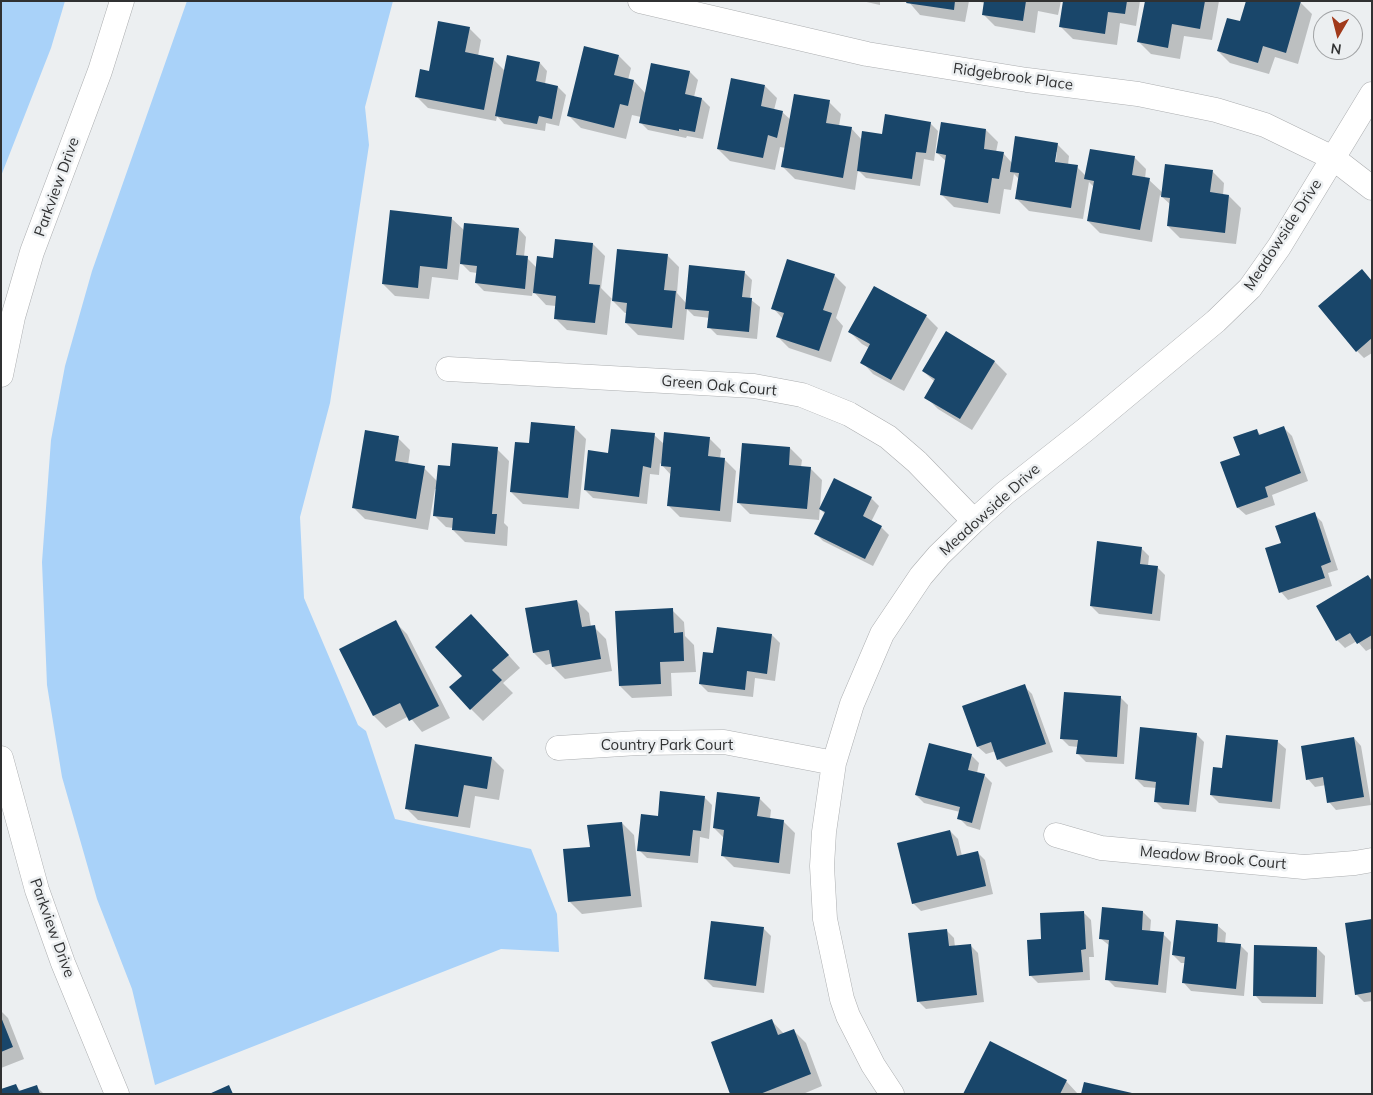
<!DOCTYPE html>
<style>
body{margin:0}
#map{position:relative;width:1373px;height:1095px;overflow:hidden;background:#eceff1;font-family:Mulish,sans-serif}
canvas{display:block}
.frame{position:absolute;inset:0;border:2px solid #303132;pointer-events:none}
.north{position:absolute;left:1313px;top:10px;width:50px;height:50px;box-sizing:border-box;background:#eceff1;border:1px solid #a1a3a5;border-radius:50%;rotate:188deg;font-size:14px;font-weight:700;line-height:20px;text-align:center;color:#303132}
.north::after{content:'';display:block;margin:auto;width:18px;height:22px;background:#a13a1b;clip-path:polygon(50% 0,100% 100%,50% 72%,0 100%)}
</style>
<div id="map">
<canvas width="1373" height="1095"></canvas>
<div class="frame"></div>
<div class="north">N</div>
</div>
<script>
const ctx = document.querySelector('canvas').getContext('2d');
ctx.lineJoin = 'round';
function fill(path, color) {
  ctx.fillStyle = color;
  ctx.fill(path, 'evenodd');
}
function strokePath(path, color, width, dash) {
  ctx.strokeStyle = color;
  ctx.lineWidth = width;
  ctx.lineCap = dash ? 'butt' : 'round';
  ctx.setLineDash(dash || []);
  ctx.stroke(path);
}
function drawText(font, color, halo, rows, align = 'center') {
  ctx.font = font + ' Mulish,sans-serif';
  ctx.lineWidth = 5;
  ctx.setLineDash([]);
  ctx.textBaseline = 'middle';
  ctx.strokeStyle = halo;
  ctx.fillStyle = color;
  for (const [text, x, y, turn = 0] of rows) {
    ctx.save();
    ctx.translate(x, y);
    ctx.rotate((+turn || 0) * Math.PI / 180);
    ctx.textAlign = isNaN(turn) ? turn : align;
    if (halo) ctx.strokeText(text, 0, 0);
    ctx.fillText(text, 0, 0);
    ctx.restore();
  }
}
const green = new Path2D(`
 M1 1H65L51 48 1 176Z
 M187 1H393L365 107 369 145 330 403 300 517 304 598 358 725 366 731 395 819 531 849 557 914 559 952 501 949 155 1085 132 989 97 899 62 777 47 685 42 562 51 440 65 366 92 271Z`);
const shadow = new Path2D(`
 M862 1H880V5Z
 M908 1H969L965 22 920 15Z
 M975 1H1061L1058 15 1038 11 1035 33 995 26 983 14 985 3Z
 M1064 1H1140L1136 26 1120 23 1117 45 1073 39 1061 27Z
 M1146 1H1219L1212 40 1184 36 1180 59 1151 54 1139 42Z
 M1300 2 1312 14 1298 64 1275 57 1269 74 1230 63 1218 51 1241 23Z
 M469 28 481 40 478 56 493 59 505 71 540 63 547 71 545 84 558 87 566 95 559 126 546 123 545 131 504 124 497 116 496 121 428 108 416 96 430 72Z
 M619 56 631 68 628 80 634 81 646 94 690 72 698 80 694 97 702 99 710 107 703 139 687 136 686 138 648 130 640 122 641 117 632 115 626 139 581 128 569 116Z
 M765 86 777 98 774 110 782 112 791 120 829 102 841 114 839 126 851 128 862 140 930 123 938 131 934 161 924 159 920 186 866 178 858 170 855 190 795 179 783 167 786 148 780 147 775 170 730 161 718 149Z
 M986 130 998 142 996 152 1003 153 1012 163 1057 144 1069 156 1068 165 1077 167 1086 176 1134 157 1146 169 1145 179 1149 180 1163 193 1212 171 1224 183 1223 195 1229 196 1241 208 1236 244 1180 238 1168 226 1171 205 1160 195 1152 242 1100 233 1088 221 1094 187 1089 182 1083 219 1029 211 1017 199 1020 180 1014 174 1011 190 1004 189 1000 214 954 207 942 195 947 162 937 153ZM1055 152H1057L1055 168Z
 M451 218 465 231 519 229 526 237 524 257 527 258 537 268 554 259 593 244 605 256 601 288 613 300 667 255 679 267 677 293 686 303 744 272 752 280 750 299 760 307 757 339 717 335 709 327 710 318 694 316 687 309 684 340 638 335 626 323 627 313H625L611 299 607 335 567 330 555 318 556 306 546 305 533 291 532 296 484 291 476 283 477 273 470 272 460 262 458 280 432 277 429 299 395 296 383 284Z
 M834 275 846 287 836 318 843 326 831 362 789 348 777 336 783 319 773 308Z
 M1372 281V353L1364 358 1357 351Z
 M926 316 938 328 904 391 873 374 862 362 869 348 862 344 850 332Z
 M947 333 995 362 1007 374 972 430 938 409 926 397 935 382 923 371Z
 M574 427 586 439 579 509 523 504 511 492 530 444Z
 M1284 428 1292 436 1308 481 1272 495 1275 505 1246 515 1238 508 1241 456 1256 430 1262 436Z
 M654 435 664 444 709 438 721 450 720 459H724L736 471 731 522 680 517 668 505 671 475 660 463 659 475 650 474 647 504 593 498 585 490 610 454Z
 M398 438 410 450 408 465 424 468 437 481 451 468 497 449 509 461 504 523 508 527 507 546 465 542 453 530V528L446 527 434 515 437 489H435L428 530 365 519 353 507Z
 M790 448 802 460 801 467 810 468 822 480 819 520 750 514 738 502Z
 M835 480 871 498 879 506 871 522 881 527 889 535 873 566 823 541 815 533 825 514 820 509Z
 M1314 514 1322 522 1338 570 1328 573 1332 586 1288 600 1281 592 1282 544Z
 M1141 548 1149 556 1148 566 1157 567 1165 575 1160 621 1099 614 1091 606Z
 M1372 581V648L1366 651 1357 641 1345 648 1337 640Z
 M577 601 589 613 591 627H594L606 639 612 671 565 679 553 667V663L546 665 534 653Z
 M672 610 684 622 685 636 694 645 696 672 671 673 672 696 632 698 620 686Z
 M395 622 407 634 450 718 422 732 409 716 386 728 374 716 340 650Z
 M483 627 520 668 503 683 513 693 483 721 471 709 464 676Z
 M772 635 780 643 775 681 755 678 753 697 708 692 700 684 714 654Z
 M1024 686 1032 694 1053 752 1006 767 999 760 996 751 986 754 978 747 964 706Z
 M1120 697 1128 705 1124 764 1086 762 1078 754V747L1069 746 1061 738Z
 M1196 734 1204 742 1196 812 1163 809 1155 801 1157 788 1144 787 1136 779Z
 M1354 738 1361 746 1371 805 1336 810 1329 802 1326 785 1315 787 1308 779Z
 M1278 742 1286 749 1280 809 1219 803 1211 795 1223 770Z
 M416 746 492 758 504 770 499 800 475 796 470 828 418 820 406 808Z
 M971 755 979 763 977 773 984 775 992 783 980 830 967 826 959 818 960 812 924 803 916 795Z
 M704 797 712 805 709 839 700 837 698 863 647 858 639 850 659 817Z
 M759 798 771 810 770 819 783 821 795 833 790 874 734 867 722 855 724 838 714 828Z
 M622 823 634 835 642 907 582 914 570 902 591 848Z
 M950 831 958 839 962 856 977 852 985 860 993 894 921 911 913 903Z
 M1083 912 1091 920 1094 957H1089L1090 980 1038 983 1030 975 1043 940Z
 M1143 912 1151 920 1150 932 1163 934 1171 942 1166 993 1115 987 1107 979 1110 946 1100 938Z
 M1372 920V1001L1364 1002 1356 994Z
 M1218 926 1226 933 1225 944 1240 945 1248 953 1244 996 1191 991 1184 983 1186 963H1181L1173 955Z
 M763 928 771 936 764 993 713 987 705 979Z
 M946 930 954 938 955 947 970 945 978 953 984 1002 926 1009 918 1001Z
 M1317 948 1325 956 1323 1004 1262 1003 1255 995Z
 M1 1011 8 1018 24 1059 1 1068Z
 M771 1020 784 1034 794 1031 806 1043 822 1086 803 1094H732Z
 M1066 1081 1078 1094H965Z
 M16 1086 22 1092 37 1087 44 1094H1Z`);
const building = new Path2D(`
 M907 1H955L954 10 906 3Z
 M984 1H1026L1023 21 982 15Z
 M1063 1H1127L1125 14 1108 12 1105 34 1059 27Z
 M1145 1H1205L1200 29 1172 24 1168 48 1137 42Z
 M1246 1H1301L1286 53 1263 46 1258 63 1217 51 1227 18 1240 21Z
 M438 21 470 27 465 52 494 58 484 110 415 97 420 69 429 71Z
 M584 46 619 55 614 75 634 80 628 106 620 104 614 128 567 116Z
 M507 55 540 62 536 81 558 86 552 119 539 116 537 124 495 116Z
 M651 63 690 71 685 94 702 98 695 132 679 129V131L639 123Z
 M731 78 765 85 761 106 783 111 777 138 768 135 763 158 717 149Z
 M794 94 830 100 826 123 852 127 843 178 781 167Z
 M885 114 931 122 926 153 916 152 912 179 857 171 862 131 882 134Z
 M941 122 986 129 984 149 1004 152 999 179 992 178 988 203 940 195 946 155 936 153Z
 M1015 136 1058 143 1055 162 1078 165 1071 208 1015 199 1019 173 1010 172Z
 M1090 149 1135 156 1132 175 1150 178 1140 230 1087 221 1094 181 1084 179Z
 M1165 164 1213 170 1210 192 1229 195 1225 233 1167 226 1170 198 1161 197Z
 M390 210 452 217 447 269 420 266 418 288 382 284Z
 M464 223 519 228 516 255 528 256 525 289 475 283 477 266 460 264Z
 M555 239 593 243 589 284 600 285 595 323 554 319 556 296 533 293 537 256 553 258Z
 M617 249 668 254 664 290 676 291 672 328 625 323 627 303 612 301Z
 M787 259 835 274 823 310 832 313 819 351 776 337 784 313 771 309Z
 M689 265 745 271 742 297 752 298 749 332 707 328 709 311 685 309Z
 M1362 269 1372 281V338L1356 352 1318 306Z
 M874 286 927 315 891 380 860 363 870 344 848 332Z
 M946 331 995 361 960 419 924 398 935 379 922 371Z
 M531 422 575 426 568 498 510 492 515 442 529 443Z
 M1284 426 1301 473 1265 487 1268 497 1237 508 1220 462 1240 455 1233 437 1257 429 1259 435Z
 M611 429 655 433 651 468 643 466 639 497 584 490 588 450 608 453Z
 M365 430 399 436 395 461 425 466 416 519 352 508Z
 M664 432 710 437 708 456 725 458 720 511 667 506 671 467 661 466Z
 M452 443 498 447 492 514H497L495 534 452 530 453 518 433 516 438 465 450 466Z
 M742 443 790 447 789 465 811 467 807 509 737 503Z
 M834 478 872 497 863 516 882 526 865 559 814 534 825 512 819 509Z
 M1315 512 1331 562 1321 566 1325 578 1279 593 1265 548 1281 543 1275 526Z
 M1097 541 1142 547 1140 564 1158 566 1152 614 1090 606Z
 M1368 575 1372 581V635L1357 644 1350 633 1336 641 1316 606Z
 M577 600 582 627 595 625 601 659 552 667 549 650 533 653 525 608Z
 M673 608 674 633 683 632 684 661 660 662 661 684 619 686 615 611Z
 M471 614 509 655 492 670 502 680 470 710 449 687 462 676 435 647Z
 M396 620 439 706 409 721 400 703 373 716 339 649Z
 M717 627 772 634 767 674 747 671 745 690 699 684 703 652 713 653Z
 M1025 684 1046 744 997 760 991 742 977 747 962 706Z
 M1064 692 1121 696 1117 757 1076 754 1078 740 1060 739Z
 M1140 727 1197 733 1189 805 1154 802 1156 782 1135 779Z
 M1226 735 1278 740 1272 802 1210 795 1213 767 1222 768Z
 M1354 737 1364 797 1327 803 1323 777 1306 780 1301 746Z
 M929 743 972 754 968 770 985 774 972 823 957 819 960 807 915 795Z
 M415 744 492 757 487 789 464 785 458 817 405 809Z
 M660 791 705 796 701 831 693 830 690 856 637 851 641 814 658 816Z
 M717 792 760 797 757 816 784 820 779 863 721 856 724 830 713 828Z
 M622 822 631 896 568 902 563 849 590 847 587 825Z
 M950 830 957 856 978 851 986 886 912 904 897 843Z
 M1102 907 1143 911 1142 930 1164 932 1158 985 1105 980 1109 940 1099 939Z
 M1084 911 1086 949 1081 950 1083 972 1029 976 1027 940 1041 939 1040 913Z
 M1372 919V992L1355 995 1345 923Z
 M1176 920 1218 924 1217 942 1241 944 1236 989 1182 983 1185 957 1172 955Z
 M711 921 764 927 756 986 704 979Z
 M947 929 949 946 971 944 977 995 917 1002 908 933Z
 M1254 945 1317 947 1316 997 1253 996Z
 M1 1017 13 1047 1 1052Z
 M772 1019 778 1035 794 1029 811 1074 760 1094H730L711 1042Z
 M990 1041 1067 1080 1060 1094H963Z
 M1084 1082 1132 1093V1094H1081Z
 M16 1084 19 1091 37 1085 40 1094H1V1089Z
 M229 1085 233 1094H209Z`);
const street = new Path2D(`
 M640 1 867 54 1027 80 1138 94 1216 110 1265 125 1333 158 1372 188
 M448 369 754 386 802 395 849 414 888 437 917 462 974 521
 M1 375 13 317 32 252 100 71 122 1
 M558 748 638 743 724 742 834 763
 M1 758 37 890 63 963 117 1094
 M1056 835 1101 848 1304 867 1355 863 1372 860
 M892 1094 873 1065 848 1016 842 999 825 919 822 866 824 832 834 763 852 704 882 634 921 576 939 555 974 521 1005 493 1085 430 1216 321 1250 288 1279 247 1372 94`);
const streetNames = [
 ["Ridgebrook Place",1013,77,8],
 ["Parkview Drive",57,187,-70],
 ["Meadowside Drive",1283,235,-57],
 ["Green Oak Court",719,386,5],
 ["Meadowside Drive",990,510,-42],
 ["Country Park Court",667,745],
 ["Meadow Brook Court",1213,858,5],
 ["Parkview Drive",52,928,70]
];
fill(green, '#a9d2f9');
fill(shadow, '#0003');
fill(building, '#19466a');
strokePath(street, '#acaeb0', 25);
strokePath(street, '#fff', 24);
drawText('15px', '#303132', '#eceff1', streetNames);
</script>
